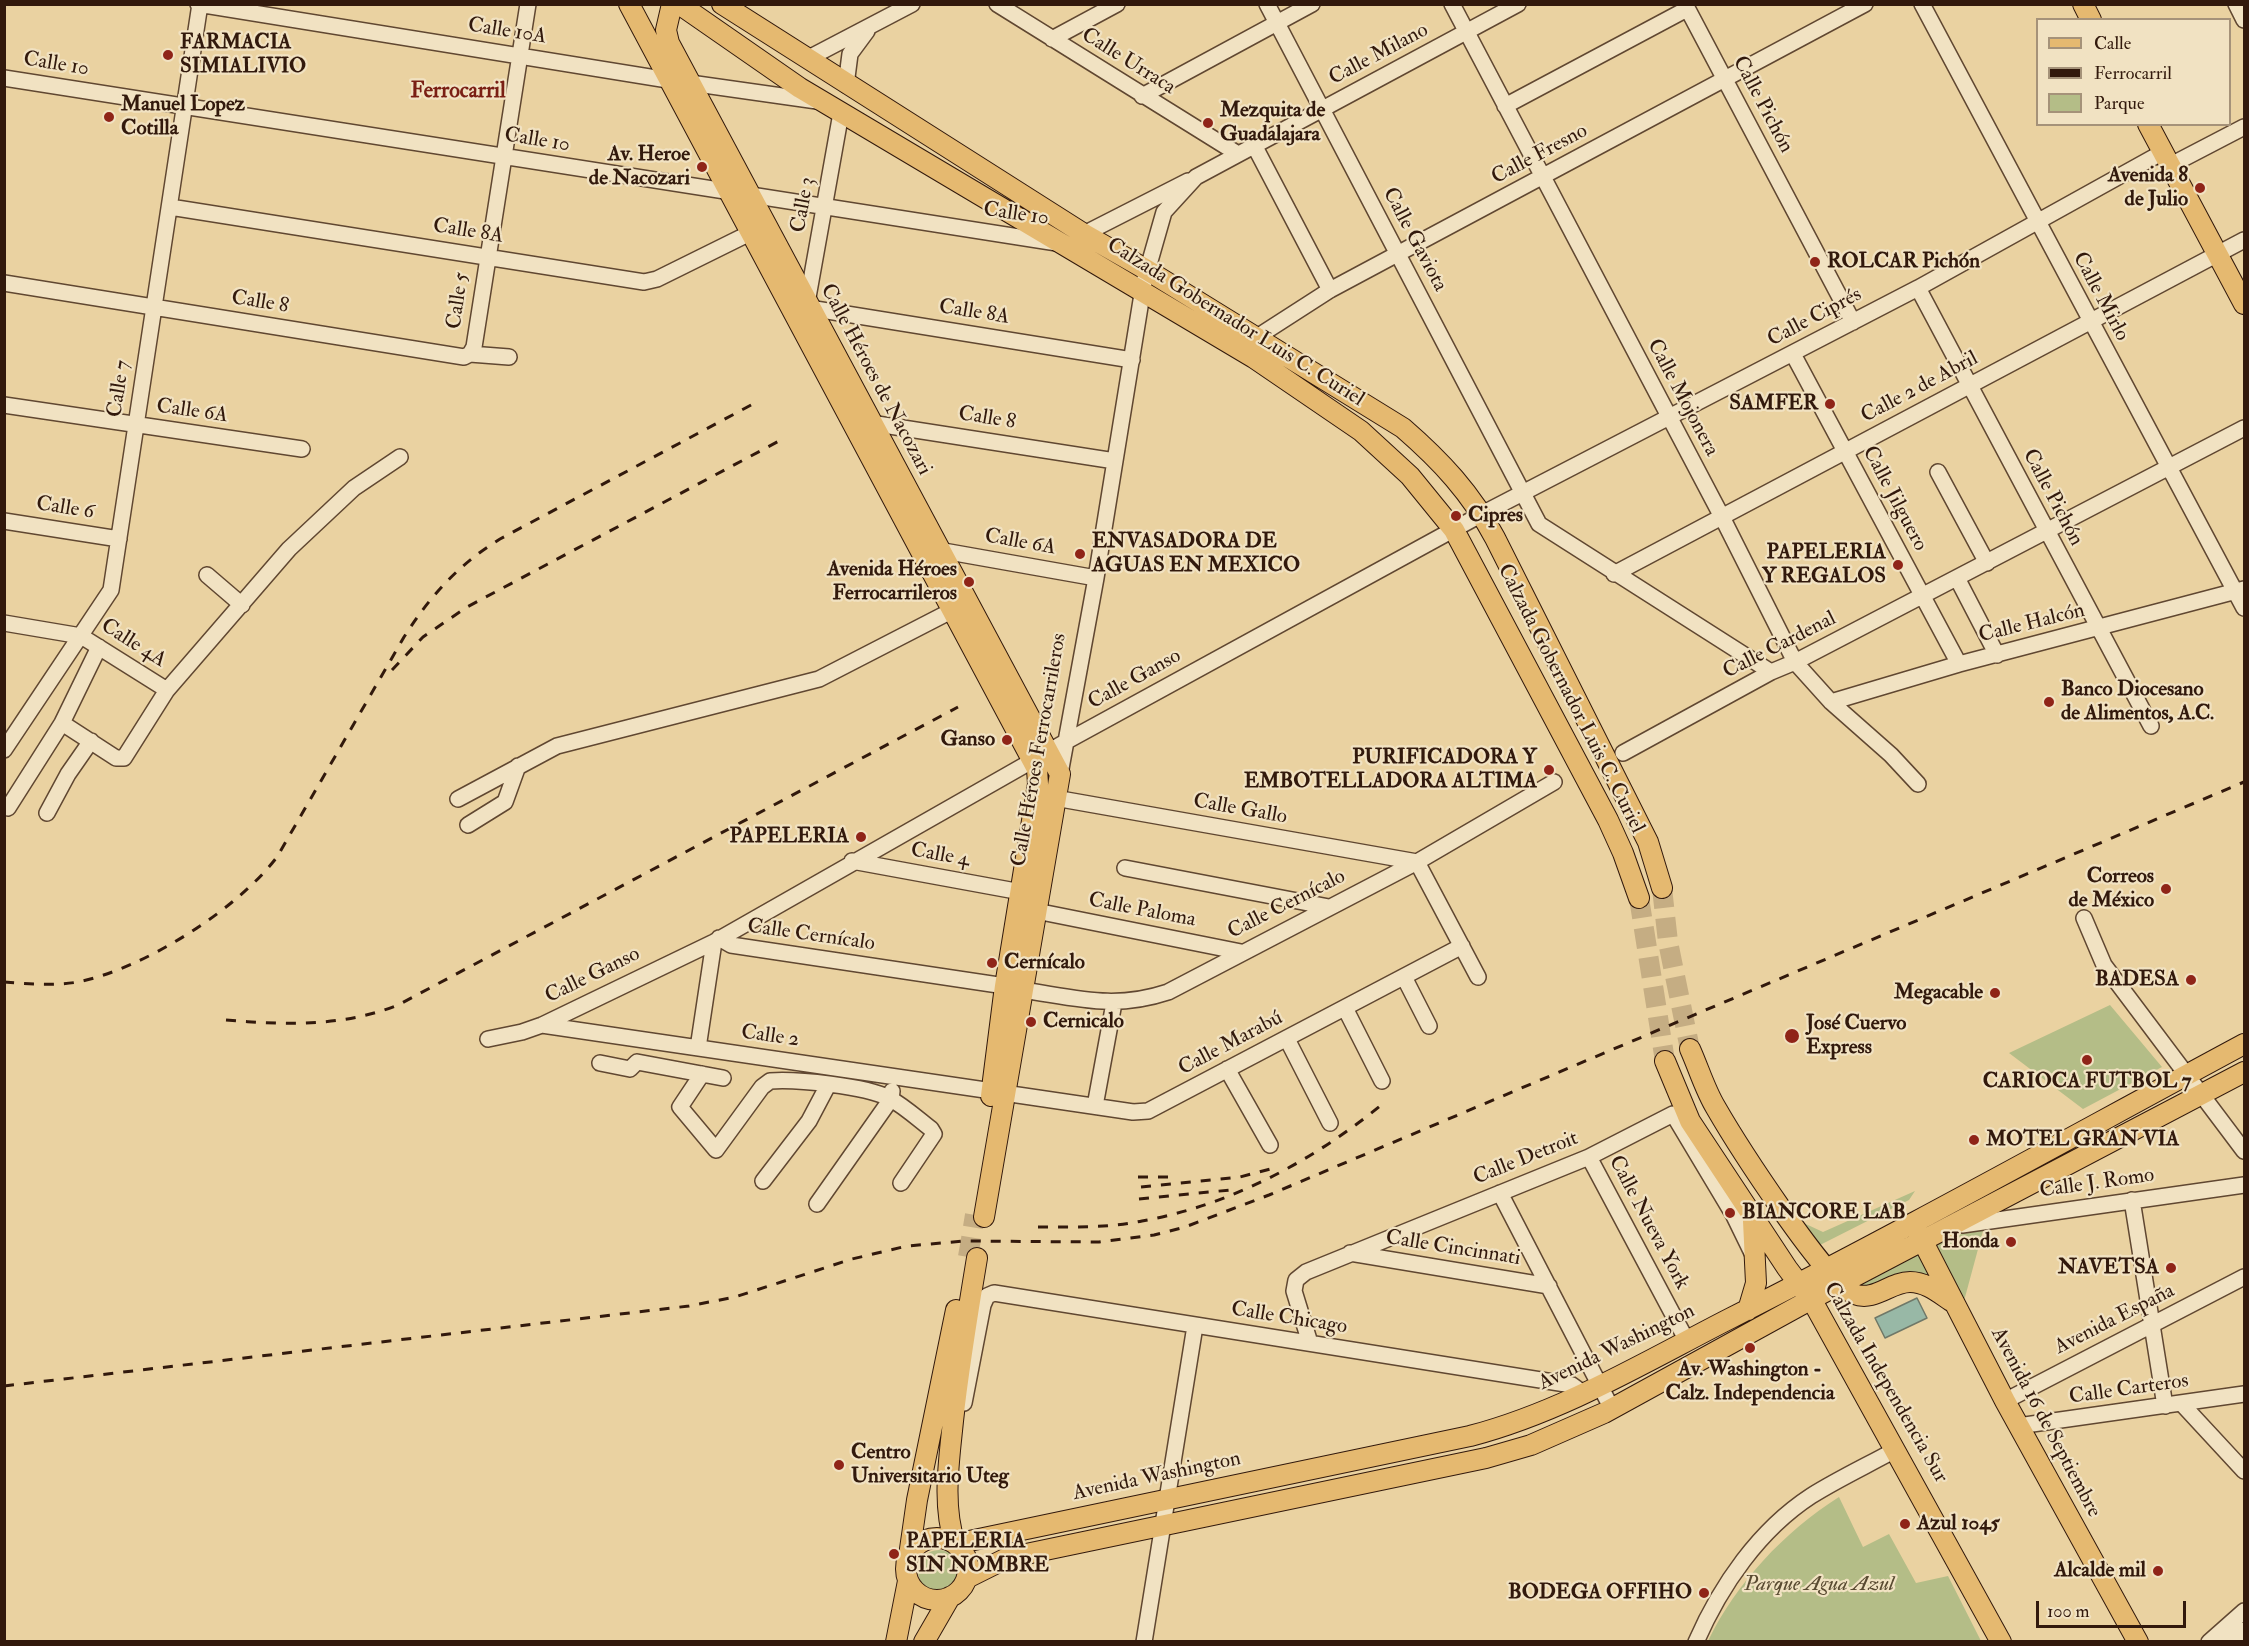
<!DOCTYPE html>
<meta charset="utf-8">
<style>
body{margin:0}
#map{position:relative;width:2249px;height:1646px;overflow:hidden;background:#ead2a1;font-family:"IM FELL Double Pica",serif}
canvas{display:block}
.frame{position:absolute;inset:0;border:6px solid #32190c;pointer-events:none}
.legend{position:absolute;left:2036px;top:18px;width:195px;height:108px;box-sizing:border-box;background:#f1e2c2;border:2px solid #a59279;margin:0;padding:8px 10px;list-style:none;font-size:18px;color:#32190c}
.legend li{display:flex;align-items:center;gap:12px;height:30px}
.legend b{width:30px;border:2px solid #a59279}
.scale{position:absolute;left:2036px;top:1601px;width:150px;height:27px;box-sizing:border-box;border:3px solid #32190c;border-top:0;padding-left:8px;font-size:18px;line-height:21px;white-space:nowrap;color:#32190c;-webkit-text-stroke:4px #f1e2c2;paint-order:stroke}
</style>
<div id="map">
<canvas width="2249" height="1646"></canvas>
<div class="frame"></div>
<ul class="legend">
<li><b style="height:8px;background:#e5b970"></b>Calle</li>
<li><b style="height:8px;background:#32190c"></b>Ferrocarril</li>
<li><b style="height:16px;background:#b4bd87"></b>Parque</li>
</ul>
<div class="scale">100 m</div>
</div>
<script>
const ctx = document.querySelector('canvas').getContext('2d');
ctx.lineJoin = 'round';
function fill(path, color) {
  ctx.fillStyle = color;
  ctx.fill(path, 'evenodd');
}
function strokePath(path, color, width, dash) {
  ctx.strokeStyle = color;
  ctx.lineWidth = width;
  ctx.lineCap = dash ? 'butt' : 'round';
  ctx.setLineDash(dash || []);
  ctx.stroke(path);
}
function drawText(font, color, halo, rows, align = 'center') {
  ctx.font = font + ' "IM FELL Double Pica",serif';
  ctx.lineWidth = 4.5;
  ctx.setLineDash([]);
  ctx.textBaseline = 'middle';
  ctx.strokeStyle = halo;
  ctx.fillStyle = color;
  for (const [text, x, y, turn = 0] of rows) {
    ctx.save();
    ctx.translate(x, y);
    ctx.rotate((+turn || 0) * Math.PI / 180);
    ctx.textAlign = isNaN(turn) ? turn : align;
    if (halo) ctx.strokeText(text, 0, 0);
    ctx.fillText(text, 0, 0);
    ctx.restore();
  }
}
const green = new Path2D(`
 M2110 1005 2162 1067 2083 1109 2009 1053Z
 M1915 1191 1909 1200 1820 1245 1795 1219 1823 1232Z
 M1984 1227 1964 1301 1936 1243 1967 1229Z
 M1919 1249 1936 1281 1871 1290 1851 1285Z
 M1839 1497 1863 1547 1889 1534 1916 1583 1948 1576 1981 1641H1708C1736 1583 1784 1532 1839 1497Z
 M918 1571a21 21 0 1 1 42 0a21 21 0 1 1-42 0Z`);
const water = new Path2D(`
 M1917 1298 1927 1318 1885 1338 1875 1318Z`);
const majorTunnel = new Path2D(`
 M1662 888 1668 942 1690 1049
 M1639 898 1665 1061
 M968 1257 975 1215`);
const minor = new Path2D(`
 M198 4 668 80
 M997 4 1238 154
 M1267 4 1539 524 1771 672
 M1452 4 1722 517 1795 662 1831 702 1891 755 1918 784
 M1685 4 1853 322
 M1922 4 2244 608
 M2236 4 2244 20
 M1052 39 1117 4
 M807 59 912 4
 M4 78 1057 243
 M690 83 817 101
 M846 85 850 54 867 31
 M1142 96 1312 4
 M1505 106 1687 9
 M1254 145 1330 290
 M2171 165 2244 127
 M170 207 644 282 657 279 750 233
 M1084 234 1188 181
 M4 283 464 357 470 354 509 357
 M1918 288 2151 726
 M807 303 841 113
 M809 308 1132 360
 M1255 346 1257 337 1330 290 1865 4
 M470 354 474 347 528 4
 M1793 354 1959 664
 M4 405 302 449
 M864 422 1115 461
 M1938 472 1987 563
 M4 521 119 539
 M938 550 1096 578
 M1614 574 2244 240
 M207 575 242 605
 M1957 578 1997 655
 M4 623 81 636 167 690
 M1831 702 1959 664 2244 589
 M62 723 116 758H124L167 690 289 549 354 488 400 457
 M4 750 111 590 200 4
 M1623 753 1771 672 1795 662 2244 428
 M1060 774 1096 578 1144 282 1164 212 1196 177 1518 4
 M1055 798 1417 862 1478 977
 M458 799 557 746 819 679 953 610
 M8 808 62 723 99 647
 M47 813 68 774 91 741
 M468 825 505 802 518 766
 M852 861 1021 892
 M1125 868 1329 907
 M1036 911 1241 952
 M2084 918 2104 965 2244 1151
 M719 938 731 945 1005 986
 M1404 977 1429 1026
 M1022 990C1077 998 1114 1010 1168 992L1417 862 1554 782
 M1345 1008 1382 1081
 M542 1025 992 1091
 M488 1039 522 1032 542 1025 714 942 1067 741 1482 514 1918 288 2163 152
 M1287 1039 1330 1123
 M698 1048 714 942
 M600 1063 630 1069 637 1062 723 1078
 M1227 1069 1270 1145
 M702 1074 680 1107 716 1150 762 1087 770 1081C797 1079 865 1086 889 1098 904 1106 918 1119 931 1129L934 1134 901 1183
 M1004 1093 1133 1112 1148 1111 1462 946
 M1095 1106 1114 1003
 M1589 1157 1687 1341
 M763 1181 809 1121 828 1085
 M1500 1193 1612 1409
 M2132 1200 2165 1406
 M817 1204 891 1099 892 1091
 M1962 1225 2244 1185
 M1350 1253 1549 1286
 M1310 1343 1294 1291 1296 1280 1306 1272 1589 1157 1673 1114 1734 1216 1753 1255
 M2005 1401 2244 1277
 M964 1403 983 1305 987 1296 994 1293 1572 1385 1583 1393
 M2182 1404 2244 1471
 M2018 1426 2244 1394
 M1144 1642 1195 1326
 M1696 1642C1721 1585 1759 1530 1811 1496 1838 1479 1868 1465 1895 1450
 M2209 1642 2244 1611
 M2230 1642 2244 1630`);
const major = new Path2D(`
 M629 4 1037 769 1038 784 1005 986 991 1096
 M672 4 666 30 669 43 1060 774 984 1217
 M679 4 800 88 1254 358 1361 431 1410 476 1454 530 1608 820 1623 853 1639 898
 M722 4 1084 234 1147 270 1403 428C1441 461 1471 493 1495 538L1648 842 1662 888
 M2083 4 2091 20
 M2148 124 2244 304
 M1690 1049C1699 1069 1705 1090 1716 1108 1735 1141 1825 1282 1854 1294 1875 1302 1890 1282 1910 1282 1926 1282 1939 1293 1951 1301
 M1665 1061 1690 1121 1787 1268 1814 1304 2001 1642
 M1918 1232 2005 1401 2138 1642
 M977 1258C968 1312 959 1366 953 1421 949 1462 942 1504 955 1544L1470 1436C1562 1412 1645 1362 1729 1319 1903 1231 2073 1136 2244 1044
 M1748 1310 1756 1283 1753 1221
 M906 1569a31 31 0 1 1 62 0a31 31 0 1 1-62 0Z
 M909 1556 917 1500 956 1310
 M967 1578 1007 1558 1486 1458 1531 1445 1604 1413 1819 1295 2244 1072
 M896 1642 908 1581
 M924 1642 950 1597`);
const rail = new Path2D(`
 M392 670 423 637 467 607 779 441
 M4 982C29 984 53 986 78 982 143 969 237 910 277 857L404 637C430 596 459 564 500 539L753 404
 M226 1020C284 1025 343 1027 398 1005L958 707
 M1138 1177H1168
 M1141 1187 1240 1177 1274 1168
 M1139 1199 1230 1190
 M1038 1227C1073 1227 1108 1228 1142 1221 1232 1205 1316 1159 1385 1102
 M4 1386 689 1306 735 1297 852 1259 907 1246 964 1241 1099 1242 1154 1235 1185 1227 1269 1195 2244 782`);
const markers = [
 [168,55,6,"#8f2418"],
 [109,117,6,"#8f2418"],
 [1208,123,6,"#8f2418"],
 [702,167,6,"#8f2418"],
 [2200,188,6,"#8f2418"],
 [1815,262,6,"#8f2418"],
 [1830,404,6,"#8f2418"],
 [1456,516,6,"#8f2418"],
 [1080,554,6,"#8f2418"],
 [1898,565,6,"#8f2418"],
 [969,582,6,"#8f2418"],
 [2049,702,6,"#8f2418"],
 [1007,740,6,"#8f2418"],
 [1549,770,6,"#8f2418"],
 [861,837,6,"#8f2418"],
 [2166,889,6,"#8f2418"],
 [992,963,6,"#8f2418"],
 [2191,980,6,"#8f2418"],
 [1995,993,6,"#8f2418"],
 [1031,1022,6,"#8f2418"],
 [1792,1036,8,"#8f2418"],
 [2087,1060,6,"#8f2418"],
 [1974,1140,6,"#8f2418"],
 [1730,1213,6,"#8f2418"],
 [2011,1242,6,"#8f2418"],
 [2171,1268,6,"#8f2418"],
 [1750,1348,6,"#8f2418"],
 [839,1465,6,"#8f2418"],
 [1905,1524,6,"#8f2418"],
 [894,1554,6,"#8f2418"],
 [2158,1571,6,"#8f2418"],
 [1704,1593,6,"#8f2418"]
];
const streetNames = [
 ["Calle 10A",507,32,9],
 ["Calle Milano",1379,55,-28],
 ["Calle Urraca",1128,62,32],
 ["Calle 10",56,65,9],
 ["Calle Pichón",1762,105,62],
 ["Calle 10",537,141,9],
 ["Calle Fresno",1540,155,-28],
 ["Calle 3",804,205,-80],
 ["Calle 10",1016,215,8],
 ["Calle 8A",468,232,9],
 ["Calle Gaviota",1414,240,62],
 ["Calle Mirlo",2100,297,62],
 ["Calle 5",459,301,-82],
 ["Calle 8",260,303,9],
 ["Calle 8A",974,313,9],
 ["Calle Ciprés",1815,318,-28],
 ["Calzada Gobernador Luis C. Curiel",1235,323,32],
 ["Calle Héroes de Nacozari",875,380,62],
 ["Calle 2 de Abril",1920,388,-28],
 ["Calle 7",120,389,-81],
 ["Calle Mojonera",1682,398,62],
 ["Calle 6A",192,412,8],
 ["Calle 8",987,419,9],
 ["Calle Pichón",2052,498,62],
 ["Calle Jilguero",1894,499,62],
 ["Calle 6",65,509,9],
 ["Calle 6A",1020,543,10],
 ["Calle Halcón",2032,624,-14],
 ["Calle 4A",133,644,32],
 ["Calle Cardenal",1780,646,-27],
 ["Calle Ganso",1135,680,-29],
 ["Calzada Gobernador Luis C. Curiel",1570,699,63],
 ["Calle Héroes Ferrocarrileros",1040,750,-80],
 ["Calle Gallo",1240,810,10],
 ["Calle 4",940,856,10],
 ["Calle Cernícalo",1287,905,-27],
 ["Calle Paloma",1142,911,11],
 ["Calle Cernícalo",811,936,8],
 ["Calle Ganso",593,976,-26],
 ["Calle 2",770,1037,8],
 ["Calle Marabú",1231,1044,-28],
 ["Calle Detroit",1526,1159,-22],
 ["Calle J. Romo",2097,1184,-8],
 ["Calle Nueva York",1648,1223,62],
 ["Calle Cincinnati",1453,1249,9],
 ["Calle Chicago",1289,1319,9],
 ["Avenida España",2115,1320,-27],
 ["Avenida Washington",1617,1348,-26],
 ["Calzada Independencia Sur",1885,1383,60],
 ["Calle Carteros",2129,1390,-8],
 ["Avenida 16 de Septiembre",2045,1423,62],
 ["Avenida Washington",1157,1477,-12]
];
const poiNames = [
 ["FARMACIA",180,43],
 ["SIMIALIVIO",180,67],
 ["Manuel Lopez",121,105],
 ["Cotilla",121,129],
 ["Mezquita de",1220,111],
 ["Guadalajara",1220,135],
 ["Av. Heroe",690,155,"right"],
 ["de Nacozari",690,179,"right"],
 ["Avenida 8",2188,176,"right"],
 ["de Julio",2188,200,"right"],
 ["ROLCAR Pichón",1827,262],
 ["SAMFER",1818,404,"right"],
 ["Cipres",1468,516],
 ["ENVASADORA DE",1092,542],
 ["AGUAS EN MEXICO",1092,566],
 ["PAPELERIA",1886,553,"right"],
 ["Y REGALOS",1886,577,"right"],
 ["Avenida Héroes",957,570,"right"],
 ["Ferrocarrileros",957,594,"right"],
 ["Banco Diocesano",2061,690],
 ["de Alimentos, A.C.",2061,714],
 ["Ganso",995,740,"right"],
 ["PURIFICADORA Y",1537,758,"right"],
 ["EMBOTELLADORA ALTIMA",1537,782,"right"],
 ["PAPELERIA",849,837,"right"],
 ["Correos",2154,877,"right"],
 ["de México",2154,901,"right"],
 ["Cernícalo",1004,963],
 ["BADESA",2179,980,"right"],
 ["Megacable",1983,993,"right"],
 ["Cernicalo",1043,1022],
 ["José Cuervo",1806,1024],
 ["Express",1806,1048],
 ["CARIOCA FUTBOL 7",2087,1082,"center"],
 ["MOTEL GRAN VIA",1986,1140],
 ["BIANCORE LAB",1742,1213],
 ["Honda",1999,1242,"right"],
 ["NAVETSA",2159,1268,"right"],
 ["Av. Washington -",1750,1370,"center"],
 ["Calz. Independencia",1750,1394,"center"],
 ["Centro",851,1453],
 ["Universitario Uteg",851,1477],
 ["Azul 1045",1917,1524],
 ["PAPELERIA",906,1542],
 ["SIN NOMBRE",906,1566],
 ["Alcalde mil",2146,1571,"right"],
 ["BODEGA OFFIHO",1692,1593,"right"]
];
const parkNames = [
 ["Parque Agua Azul",1819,1585]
];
const neighbourhoodNames = [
 ["Ferrocarril",458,92]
];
fill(green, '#b4bd87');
fill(water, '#98b8a6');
strokePath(water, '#6f7868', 1.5);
strokePath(majorTunnel, '#c5ad83', 20, [20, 10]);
strokePath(minor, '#604731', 18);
strokePath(major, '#32190c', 22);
strokePath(minor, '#f1e2c2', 15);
strokePath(major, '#e5b970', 20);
strokePath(rail, '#32190c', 3, [10, 10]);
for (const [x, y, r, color] of markers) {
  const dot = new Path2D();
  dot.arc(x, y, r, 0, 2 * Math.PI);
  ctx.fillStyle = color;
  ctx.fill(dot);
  strokePath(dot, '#f1e2c2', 2);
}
drawText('21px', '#32190c', '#f1e2c2', streetNames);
drawText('bold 21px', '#32190c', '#f1e2c2', poiNames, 'left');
drawText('italic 21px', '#594a31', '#f1e2c2', parkNames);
drawText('bold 22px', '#7a1f14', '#f1e2c2', neighbourhoodNames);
</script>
